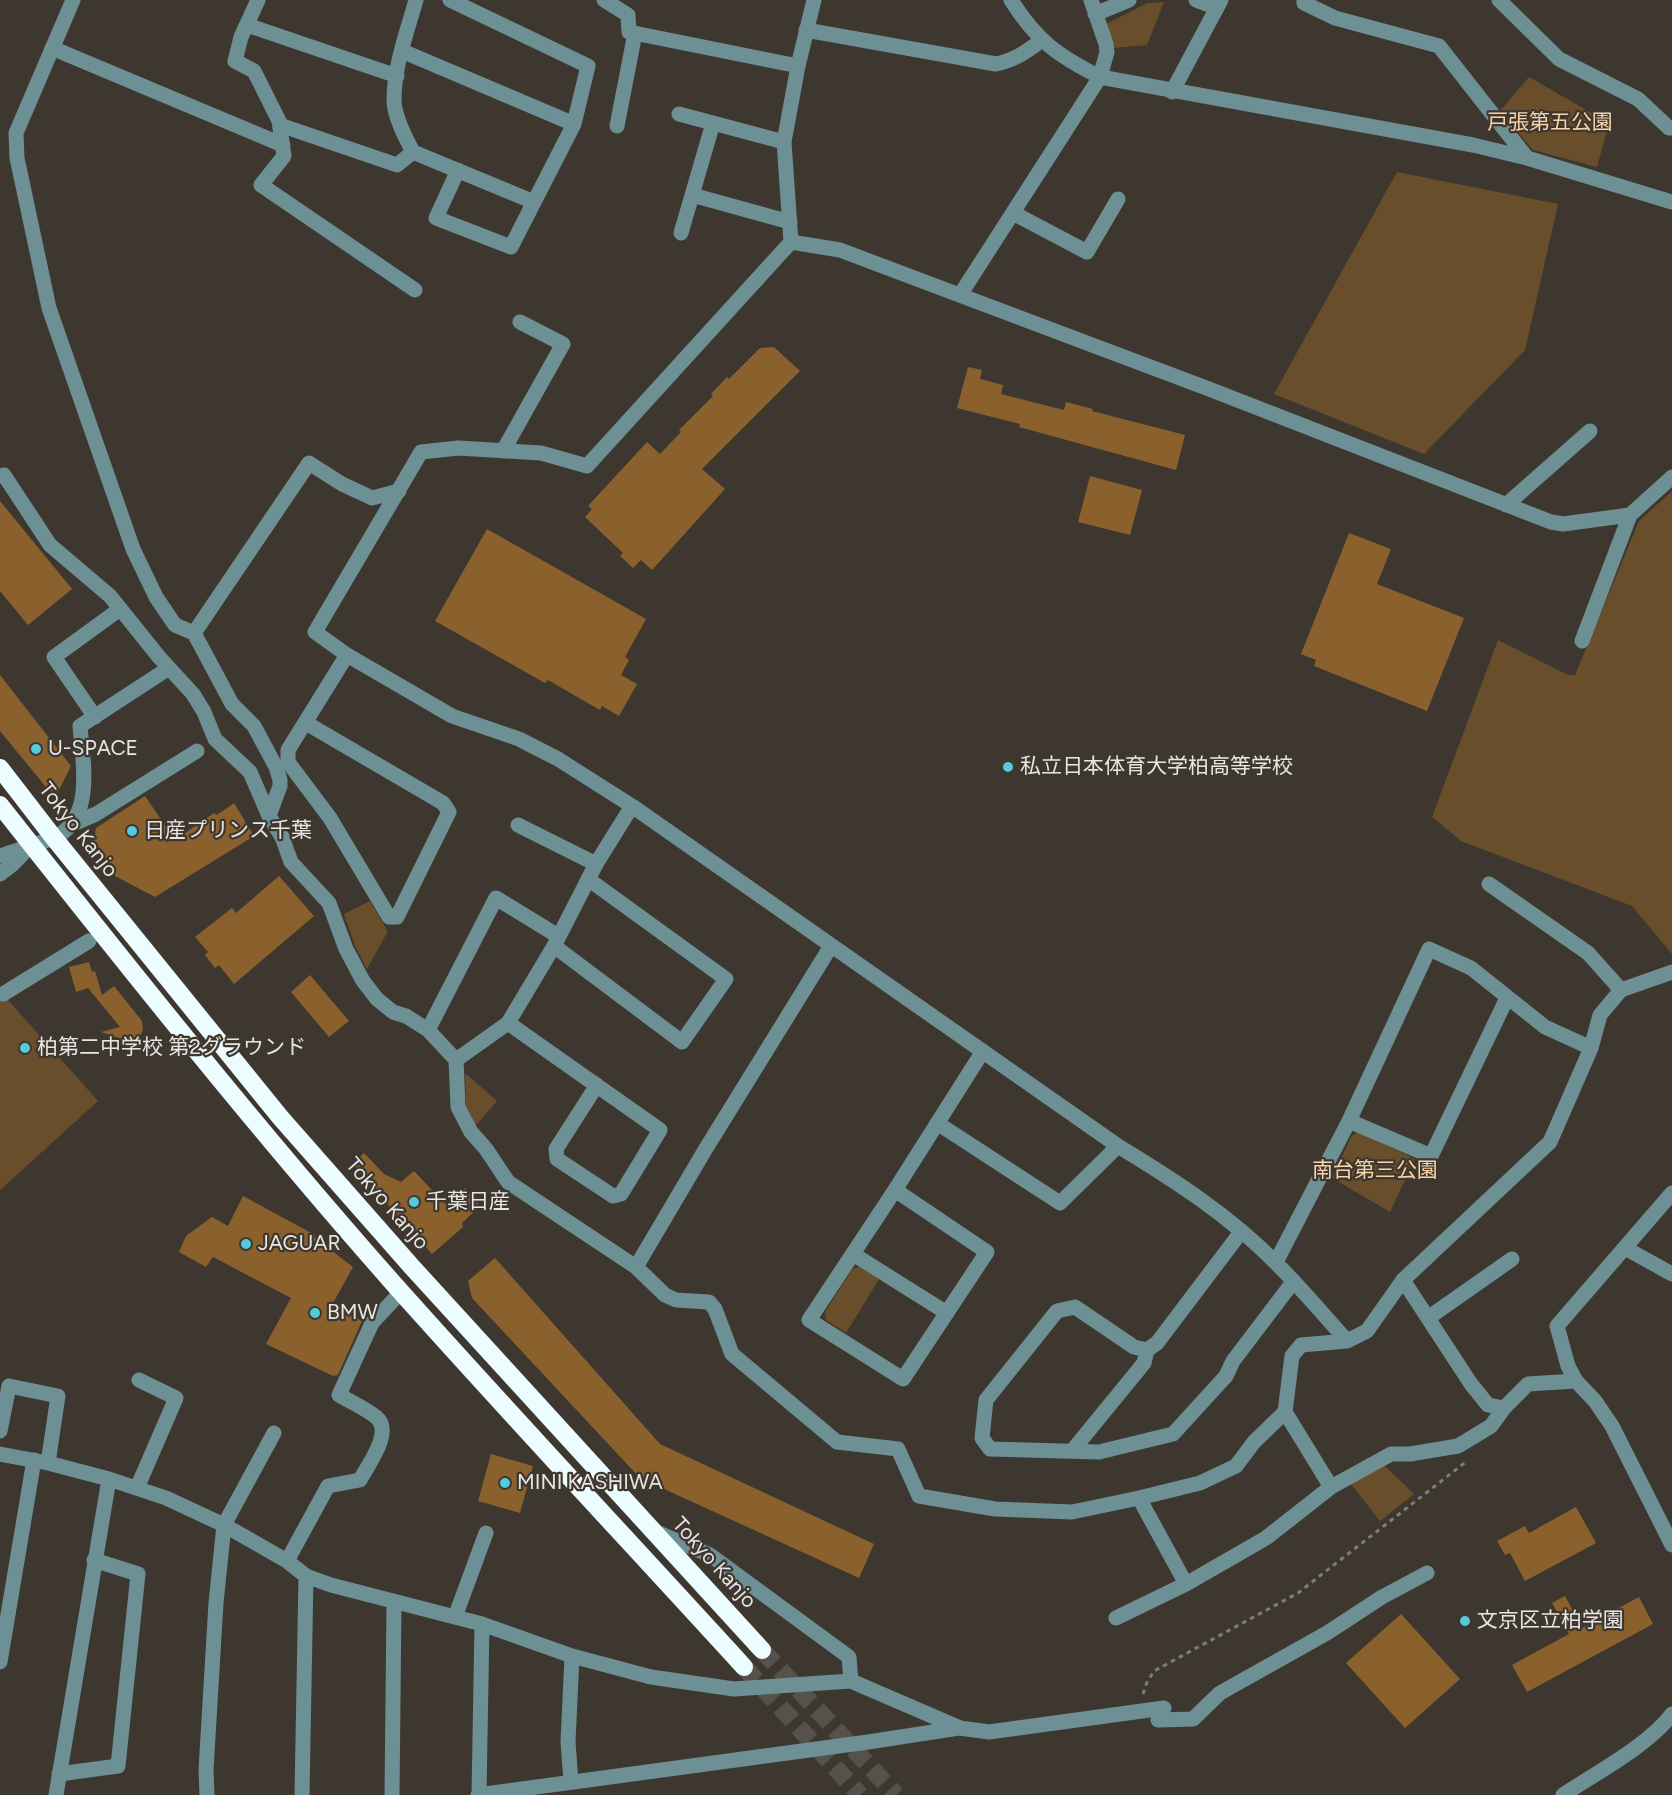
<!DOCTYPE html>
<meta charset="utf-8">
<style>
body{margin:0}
canvas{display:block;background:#3d3730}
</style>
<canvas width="1672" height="1795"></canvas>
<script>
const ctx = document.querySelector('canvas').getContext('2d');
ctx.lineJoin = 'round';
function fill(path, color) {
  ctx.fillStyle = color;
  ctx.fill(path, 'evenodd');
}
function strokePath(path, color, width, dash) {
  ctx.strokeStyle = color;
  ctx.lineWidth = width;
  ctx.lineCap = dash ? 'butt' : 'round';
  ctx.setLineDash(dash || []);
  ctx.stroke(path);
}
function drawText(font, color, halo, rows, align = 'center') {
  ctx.font = font + ' Figtree,"Noto Sans JP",sans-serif';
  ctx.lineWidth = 4.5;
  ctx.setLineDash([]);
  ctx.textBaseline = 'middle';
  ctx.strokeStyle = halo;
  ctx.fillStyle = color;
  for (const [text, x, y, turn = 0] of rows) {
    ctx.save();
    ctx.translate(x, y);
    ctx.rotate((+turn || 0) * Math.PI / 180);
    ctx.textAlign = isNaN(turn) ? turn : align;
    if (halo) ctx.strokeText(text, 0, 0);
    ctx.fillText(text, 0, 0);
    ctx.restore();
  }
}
const green = new Path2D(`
 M1164 2 1147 45 1112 48 1106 24 1148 3Z
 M1529 77 1609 123 1597 167 1533 150 1500 111Z
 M1397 172 1558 204 1525 350 1424 454 1274 394Z
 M1672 491V954L1632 906 1461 841 1432 817 1498 640 1568 675H1575L1639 521Z
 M370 901 386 928 387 933 367 969 355 946 344 914Z
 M0 991 98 1101 0 1190Z
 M465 1073 497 1101 476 1125 466 1106Z
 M1359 1132 1415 1159 1390 1212 1332 1178 1352 1135Z
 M861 1267 879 1279 846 1333 826 1320 825 1312 853 1268Z
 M1384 1465 1414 1494 1380 1521 1351 1484Z`);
const building = new Path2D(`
 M774 347 800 371 702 469 725 489 652 570 641 560 633 568 620 556 623 553 585 517 592 509 588 506 647 442 660 454 681 432 679 430 713 396 711 394 727 377 729 379 760 348Z
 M968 367 982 370 980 379 1003 385 1001 394 1064 410 1066 402 1093 409 1092 411 1185 435 1176 470 1019 427 1020 424 957 408Z
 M1090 476 1142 490 1130 535 1078 522Z
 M0 501 72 589 28 625 0 591Z
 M487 529 646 619 625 657 629 660 621 675 637 684 619 716 602 706 600 710 548 680 545 683 435 621Z
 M1349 533 1391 549 1377 584 1464 618 1427 711 1314 666 1316 660 1301 654Z
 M0 675 71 766 55 798 0 731Z
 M145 796 175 840 214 813 217 815 234 803 254 836 155 897 115 876 93 846 96 828Z
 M279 876 314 916 234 984 219 965 215 968 205 955 208 952 195 937 232 908 236 913Z
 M89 962 92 972 95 971 102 995 114 986 142 1021 143 1030 139 1038 131 1041H127L101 1032 120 1027 88 988 76 992 69 967Z
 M310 975 349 1021 329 1037 291 992Z
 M364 1153 384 1174 401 1182 414 1171 445 1204 465 1188 480 1206 462 1223 463 1227 432 1254 352 1164Z
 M243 1196 315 1235 314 1237 353 1267 332 1305 362 1321 338 1375 333 1376 266 1344 291 1298 213 1257 206 1267 179 1252 186 1236 212 1217 228 1226Z
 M495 1258 660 1444 874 1544 859 1578 640 1478 472 1298 468 1281Z
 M491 1454 533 1466 520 1513 478 1501Z
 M1576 1507 1596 1543 1525 1581 1510 1553 1505 1555 1497 1541 1525 1526 1529 1533Z
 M1565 1596 1582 1628 1639 1597 1653 1624 1527 1692 1512 1665 1569 1634 1552 1603Z
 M1401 1614 1460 1679 1405 1728 1346 1663Z`);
const highwayTunnel = new Path2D(`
 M762 1650 896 1795
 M744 1667 860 1795`);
const path = new Path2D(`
 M1143 1694 1147 1682 1154 1671 1298 1593 1467 1461`);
const minor = new Path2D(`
 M73 0 16 133 17 158 49 308 133 549 156 597 175 625 194 633 309 463 342 484 372 498 399 491
 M258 0 241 37 235 61 254 71 279 121 284 156 261 185 415 290
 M416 0C407 32 394 66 394 100 394 116 405 137 413 152L534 202 511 247 436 218 458 170
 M604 0 628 15 629 32 798 66
 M814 0 798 66 784 142 791 242 587 466 541 453 458 448 421 452 315 632 347 655 452 716 519 739 558 759 632 806 1118 1146C1174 1180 1230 1216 1276 1263 1301 1288 1324 1315 1347 1341L1301 1345 1292 1356 1285 1412 1331 1487
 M1011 0C1036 40 1058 56 1100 77L1473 145 1527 158 1672 202
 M1196 0 1217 8
 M1304 0V3L1335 18 1439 46 1527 158
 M1499 0 1559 59 1638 99 1669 128H1672
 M1095 14 1129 0
 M247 25 397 76
 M806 30 996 64C1015 60 1026 52 1042 40
 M52 48 283 145
 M402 51 574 124 588 66 450 0
 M1172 92 1221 0
 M679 114 784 142
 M280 125 397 165 413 152
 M617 126 635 33
 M692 195 790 222
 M534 202 574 124
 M1013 213 1087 252 1118 199
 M681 233 713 123
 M791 242 840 250 1209 389 1551 522 1563 524 1630 515 1672 477
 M960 295 1100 77 1107 52 1106 44 1091 0
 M503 451 563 344 520 322
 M0 476 4 475 50 545 110 596 159 657 193 694 204 712 215 739 250 772 269 816 282 837 291 862 329 903 346 949 363 981 377 999 393 1012 406 1016 428 1030 456 1060 458 1107 471 1132 486 1149 508 1182 636 1267 665 1295 676 1300 709 1302 715 1309 732 1354 837 1442 898 1449 919 1496 995 1509 1072 1512 1139 1498 1200 1483 1236 1466 1254 1442 1285 1412
 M1506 505 1590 431
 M194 633 232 704 254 726 276 767 280 780V786L269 816
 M1582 641 1630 515
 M95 717 54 657 120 609
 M306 723 443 803 449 812 397 917H389L330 818 288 762V750L347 655
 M73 824 96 814 197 751
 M518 825 596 864
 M0 856C17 850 36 845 53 838 95 820 83 763 80 726L169 668
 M0 874 13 864 29 847
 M1489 884 1588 953 1621 990 1672 972
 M554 946 682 1042 726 979 588 879
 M3 994 89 941
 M508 1023 660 1130 621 1194 613 1196 557 1159 556 1149 597 1085
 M428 1030 496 898 558 936
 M456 1060 508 1023 554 946 596 864 632 806
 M1349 1121 1431 1156 1507 998
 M937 1123 1060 1203 1118 1146
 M895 1190 987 1252 903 1379 809 1320 895 1190 983 1051
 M1672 1193 1557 1326 1568 1366 1576 1381 1595 1401 1612 1426 1672 1545
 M1241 1232 1157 1343 1147 1350 1134 1347 1075 1307 1057 1311 986 1400 982 1438 990 1449 1099 1452 1173 1434 1226 1376 1233 1361 1293 1282
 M1625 1248 1672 1274
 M853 1254 947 1313
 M1276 1262 1349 1121 1429 949 1471 968 1545 1027 1591 1048
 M636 1267 705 1150 831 946
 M1403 1280 1471 1384 1488 1405 1504 1408
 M1428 1318 1512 1259
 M1347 1341 1367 1331 1403 1280 1550 1142 1591 1048 1600 1015 1621 990
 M0 1431 9 1386 58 1396 48 1463
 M1072 1451 1144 1363 1147 1350
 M0 1454 48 1463 109 1479 166 1498 224 1525 287 1561 306 1576 331 1585 482 1624 572 1656 651 1677 734 1689 851 1681 960 1728 989 1732 1164 1708 1158 1720 1193 1719 1220 1693 1327 1633 1382 1597 1427 1573
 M137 1488 176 1398 139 1380
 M1139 1498 1186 1584
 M656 1532 710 1555 849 1657 851 1681
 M287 1561 328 1486 360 1480C368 1465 394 1431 376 1417 365 1408 351 1402 339 1395L372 1323 401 1292
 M455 1617 486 1533
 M1116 1618 1186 1584 1266 1538 1331 1487 1391 1454H1410L1458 1446 1491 1426 1504 1408 1528 1384 1576 1381
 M0 1662 34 1460
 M59 1774 118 1766 138 1574 94 1560
 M571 1782 568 1742 572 1656
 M56 1795 109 1479
 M207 1795 206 1770 216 1603 224 1525 274 1433
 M302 1795 306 1576
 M392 1795 394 1603
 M478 1795 868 1742 959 1728
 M479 1795 482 1624
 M1563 1795C1596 1773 1649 1745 1672 1714`);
const highway = new Path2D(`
 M0 768 54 838 280 1117 412 1267 762 1650
 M0 805C128 967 256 1128 393 1283 508 1412 627 1539 744 1667`);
const markers = [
 [36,749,6,"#53cbda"],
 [1008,767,6,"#53cbda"],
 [132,831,6,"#53cbda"],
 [25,1048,6,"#53cbda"],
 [414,1202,6,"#53cbda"],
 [246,1244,6,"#53cbda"],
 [315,1313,6,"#53cbda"],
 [505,1483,6,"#53cbda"],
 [1465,1621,6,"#53cbda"]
];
const parkNames = [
 ["戸張第五公園",1550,123],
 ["南台第三公園",1375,1171]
];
const poiNames = [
 ["U-SPACE",48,749],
 ["私立日本体育大学柏高等学校",1020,767],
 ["日産プリンス千葉",144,831],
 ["柏第二中学校 第2グラウンド",37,1048],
 ["千葉日産",426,1202],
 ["JAGUAR",258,1244],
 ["BMW",327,1313],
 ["MINI KASHIWA",517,1483],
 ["文京区立柏学園",1477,1621]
];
const streetNames = [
 ["Tokyo Kanjo",78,830,52],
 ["Tokyo Kanjo",387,1204,49],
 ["Tokyo Kanjo",714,1563,48]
];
fill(green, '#694e2c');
fill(building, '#8a612c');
strokePath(highwayTunnel, '#57514b', 18, [18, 9]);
strokePath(path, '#817c76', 3, [4.5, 4.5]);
strokePath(minor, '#6d9095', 15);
strokePath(highway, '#ecfcff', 18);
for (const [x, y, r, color] of markers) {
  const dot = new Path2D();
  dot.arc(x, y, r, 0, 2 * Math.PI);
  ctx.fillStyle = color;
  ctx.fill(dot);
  strokePath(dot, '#3d3730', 2);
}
drawText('21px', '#f9d3a8', '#3d3730', parkNames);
drawText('21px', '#e9e5e1', '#3d3730', poiNames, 'left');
drawText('21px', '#e9e5e1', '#3d3730', streetNames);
</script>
